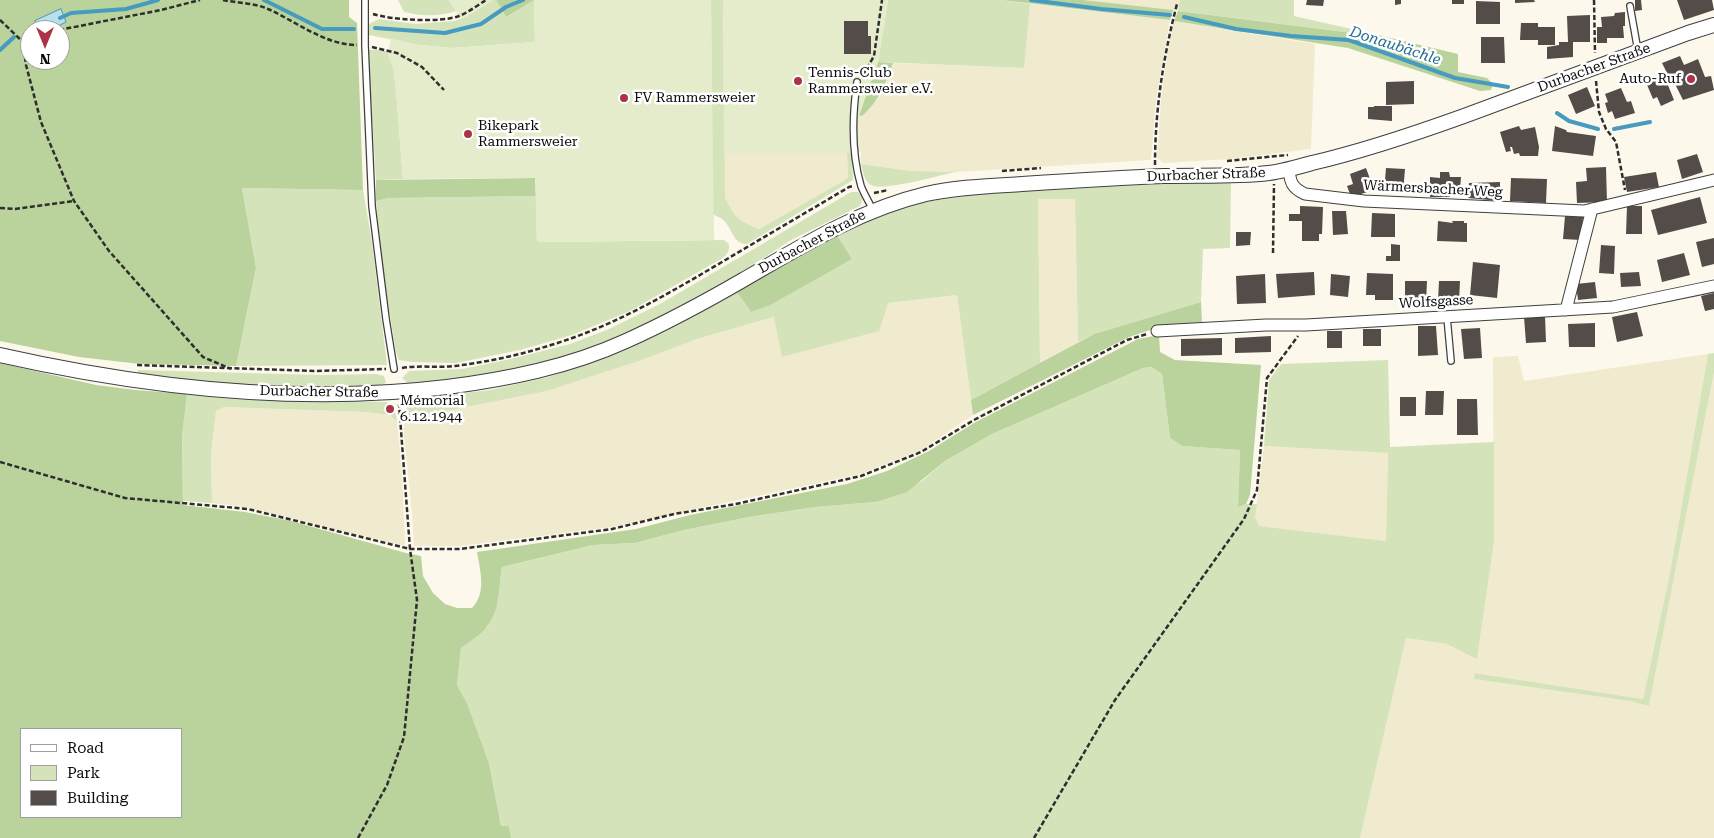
<!DOCTYPE html>
<meta charset="utf-8">
<style>
body{margin:0}
#map{position:relative;width:1714px;height:838px;overflow:hidden;background:#fdf8ec;font-family:"Roboto Serif",serif}
canvas{display:block}
.legend{position:absolute;left:20px;top:728px;width:162px;height:90px;box-sizing:border-box;background:#fff;border:1px solid #9e9e9e;margin:0;padding:6px 9px;list-style:none;font-size:15px;color:#0c0c0c}
.legend li{display:flex;align-items:center;gap:10px;height:25px}
.legend b{width:25px;border:1px solid #9e9e9e}
.north{position:absolute;left:20px;top:20px;width:50px;height:50px;box-sizing:border-box;background:#fff;border:1px solid #9e9e9e;border-radius:50%;rotate:180deg;font-size:14px;font-weight:700;line-height:20px;text-align:center;color:#0c0c0c}
.north::after{content:'';display:block;margin:auto;width:18px;height:22px;background:#ac3347;clip-path:polygon(50% 0,100% 100%,50% 72%,0 100%)}
</style>
<div id="map">
<canvas width="1714" height="838"></canvas>
<ul class="legend">
<li><b style="height:6px;background:#fff"></b>Road</li>
<li><b style="height:14px;background:#d4e3ba"></b>Park</li>
<li><b style="height:14px;background:#534c49"></b>Building</li>
</ul>
<div class="north">N</div>
</div>
<script>
const ctx = document.querySelector('canvas').getContext('2d');
ctx.lineJoin = 'round';
function fill(path, color) {
  ctx.fillStyle = color;
  ctx.fill(path, 'evenodd');
}
function strokePath(path, color, width, dash) {
  ctx.strokeStyle = color;
  ctx.lineWidth = width;
  ctx.lineCap = dash ? 'butt' : 'round';
  ctx.setLineDash(dash || []);
  ctx.stroke(path);
}
function drawText(font, color, halo, rows, align = 'center') {
  ctx.font = font + ' "Roboto Serif",serif';
  ctx.lineWidth = 5;
  ctx.setLineDash([]);
  ctx.textBaseline = 'middle';
  ctx.strokeStyle = halo;
  ctx.fillStyle = color;
  for (const [text, x, y, turn = 0] of rows) {
    ctx.save();
    ctx.translate(x, y);
    ctx.rotate((+turn || 0) * Math.PI / 180);
    ctx.textAlign = isNaN(turn) ? turn : align;
    if (halo) ctx.strokeText(text, 0, 0);
    ctx.fillText(text, 0, 0);
    ctx.restore();
  }
}
const farmland = new Path2D(`
 M1083 0H1180L1178 11Z
 M1030 4 1170 20 1156 100 1151 160 956 172 911 171 861 164 859 115H862L870 108 879 98 893 63 1023 68Z
 M1174 21 1315 44 1311 149 1230 159 1163 163 1157 158 1161 101 1168 49Z
 M847 152 848 177 845 180 759 229 739 221 732 213 725 198 724 153Z
 M1075 198 1078 342 1040 363 1038 199Z
 M957 295 973 415 921 450 860 474 612 527 460 546H414L412 513 404 435V417L426 415 547 391 639 361 697 339 775 317 783 357 888 303Z
 M1708 354 1670 573 1643 699 1476 673 1474 679 1629 701 1649 706 1714 372V838H1360L1406 638 1447 644 1477 658 1494 542 1493 357 1518 356 1524 381Z
 M224 407 366 412 390 415 397 421 402 474 405 543 404 546 245 507 212 503 211 454 216 411Z
 M1264 446 1388 453 1386 541 1258 526 1255 517Z`);
const green = new Path2D(`
 M398 0H449L456 11C438 17 422 16 404 12Z
 M493 0H496L506 17 534 0 535 42 452 48 419 45 369 35 367 25 379 19 415 24 454 21 467 16Z
 M711 0H723L725 198C736 220 738 220 759 229L845 180 848 177 847 152 852 153 853 180 747 244C732 244 733 228 723 220 720 217 716 216 712 214Z
 M888 0H1001L1030 4 1024 68 878 62Z
 M1180 0H1294V16L1378 35H1368L1178 11Z
 M368 50H381L388 52 394 71 396 91 403 179 376 180Z
 M861 164 911 171 956 172C941 175 881 192 871 185 864 181 863 171 861 164Z
 M1231 180 1230 248 1203 249 1201 302 1094 334 1078 342 1075 199H1038L1040 363 971 400 957 295 888 303 879 331 782 357 774 317 697 339 639 361 547 391 426 415 404 417C406 406 409 402 420 398L490 390 548 377 587 364 647 340 737 292 751 312 852 259 837 235 872 217 924 202 986 193Z
 M242 188 363 190 372 243 387 365 236 366 256 268Z
 M851 192H858C863 197 863 200 860 206L791 240 738 275 684 305 639 328 583 351 521 368 462 379 409 384 402 378 409 371 462 369 511 359 570 344 609 329 660 304Z
 M536 196 537 242 724 240 729 244C730 255 723 258 714 263L630 311 572 335 520 350 456 363 411 362 399 360 396 352 383 273 376 201 389 198Z
 M1714 353V372L1649 706 1629 701 1474 679 1475 673 1643 699 1670 573 1708 354Z
 M1388 360 1390 447 1494 442V542L1477 659 1447 644 1406 638 1360 838H511L509 827 501 826 489 763 467 703 457 685 461 648 488 626 498 600 502 567 593 545 635 543 684 530 749 517 815 507 876 502 922 481 945 461 992 434 1143 368 1153 367 1162 374 1170 438 1182 446 1240 450 1238 507 1246 504H1257L1255 517 1259 526 1386 541 1388 453 1264 446 1269 380 1281 364Z
 M138 370 320 375 377 374 384 376 386 383C367 391 342 387 321 387 260 386 199 383 138 374Z
 M187 394 223 398 386 402 394 406 397 421 390 415 366 412 224 407 216 411 211 454 212 503 183 501 182 437Z`);
const forest = new Path2D(`
 M0 0H349V17L357 23 363 190 242 188 256 268 236 366 140 364 79 357 0 341ZM30 30H60V60H30Z
 M496 0H534L506 17Z
 M1001 0H1083L1173 10 1170 20Z
 M1178 11 1368 35H1378L1458 54V72L1487 78 1493 84 1491 90 1480 91 1348 48 1174 21Z
 M878 62 893 63C884 86 881 99 862 116L859 115Z
 M535 178 536 196 389 198 376 201V180Z
 M837 235 852 259 770 305 751 312 737 292Z
 M1201 302 1202 322 1159 327 1129 337 973 415 971 400 1094 334Z
 M1159 335 1160 352 1175 360 1261 365 1250 495 1246 504 1238 507 1240 450 1182 446 1170 438 1162 374 1152 367 1143 368 992 434 945 461 907 492 876 502 815 507 749 517 684 530 635 543 593 545 502 567C499 586 500 609 488 625 482 634 470 641 461 648L457 685 467 703 489 763 501 826H509L511 838H0V363L96 385 135 390 187 394 182 437 183 505 245 512 291 521 406 553 421 556 423 576 433 593 445 604 457 608H472C487 593 480 570 477 552L636 529 690 515 847 484 887 471 929 451 974 423 1138 339ZM21 729H181V817H21Z`);
const pitch = new Path2D(`
 M449 0H493L461 19Z
 M534 0H711L714 240 537 242 535 178 403 179 396 91 394 71 388 55 391 38 419 45 452 48 535 42Z
 M723 0H888L878 62 859 115 860 151 852 153H724Z`);
const water = new Path2D(`
 M61 9 66 22 50 30H39L35 21Z`);
const stream = new Path2D(`
 M264 0 322 29H354
 M1031 0 1101 9 1170 15
 M1184 17 1236 29 1291 36 1349 40 1455 78 1508 87
 M60 18 71 13 126 9 158 0
 M375 28 445 33 481 24 506 7 523 0
 M0 50 14 37
 M1557 113 1569 121 1598 129
 M1614 129 1650 122`);
const building = new Path2D(`
 M1307 0H1324L1323 6 1306 5Z
 M1395 0H1401V4L1395 5Z
 M1452 0H1464V4H1452Z
 M1515 0H1534L1535 2 1515 3Z
 M1635 0H1641L1642 10 1635 11Z
 M1677 0H1712L1714 10 1684 20Z
 M1476 1 1500 2V24H1476Z
 M1625 12V26H1623L1624 38H1607V43H1597V27H1602L1601 17 1614 16 1615 13Z
 M1590 15V42H1573V57L1547 59V47L1559 45V42H1568L1567 16Z
 M844 21H868V36H871V54H844Z
 M1521 23H1538V27H1555V45H1538V40H1520Z
 M1481 37H1504L1505 63H1481Z
 M1680 56 1684 65 1698 59 1705 77 1711 76 1714 90 1683 100 1673 80 1671 81 1662 63Z
 M1663 73 1674 100 1661 106 1657 97 1653 99 1645 80Z
 M1414 81V104L1386 105V82Z
 M1587 87 1595 106 1576 114 1568 95Z
 M1621 88 1627 102 1631 101 1635 113 1615 119 1612 111 1608 113 1605 103 1608 102 1605 94Z
 M1374 106H1392V121L1368 119V107H1374Z
 M1519 126 1521 130 1535 127 1539 147 1538 156H1520L1519 153 1514 154 1512 147H1510L1511 151 1506 152 1500 132Z
 M1555 126 1566 130 1567 132 1596 136 1593 156 1552 151Z
 M1697 154 1703 172 1682 179 1677 160Z
 M1606 167 1607 202 1577 203 1576 182 1587 181 1586 168Z
 M1366 168 1374 190 1351 197 1347 186 1353 184 1350 174Z
 M1386 168 1405 169 1403 193 1384 192Z
 M1440 172H1449L1450 177H1461L1460 191H1450V197H1430V177L1440 178Z
 M1656 172 1659 187 1627 192 1624 177Z
 M1511 178 1547 179 1546 203 1510 201Z
 M1500 182V201L1468 198 1469 183Z
 M1700 197 1707 223 1658 235 1651 210Z
 M1300 206 1323 207 1322 234H1319V241H1302V221H1289V214H1300Z
 M1627 206H1642V234H1626Z
 M1332 211H1346L1348 234 1333 235Z
 M1372 213 1395 214V237H1371Z
 M1565 216 1583 217 1581 240 1563 239Z
 M1438 221 1453 223 1452 221H1464V223H1467V242L1437 241Z
 M1236 232H1251L1250 245 1236 246Z
 M1714 238V264L1702 267 1696 242Z
 M1391 244 1400 245V261H1386V256H1391Z
 M1601 245 1615 246 1614 274 1599 273Z
 M1684 253 1690 275 1662 282 1657 260Z
 M1473 262 1500 265 1497 298 1470 295Z
 M1314 272 1315 295 1278 298 1276 274Z
 M1639 272 1641 286 1621 287 1620 273Z
 M1367 273 1393 274V300H1375V295H1366Z
 M1265 274 1266 303 1237 304 1236 276Z
 M1331 274 1350 276 1348 297 1330 295Z
 M1405 281H1427L1426 302 1405 301Z
 M1439 281H1460L1459 302 1438 301Z
 M1595 282 1597 298 1578 300 1576 284Z
 M1714 293V309L1705 311 1701 296Z
 M1637 312 1643 336 1617 342 1612 317Z
 M1545 316 1546 342 1526 343 1524 317Z
 M1595 323V347H1569L1568 324Z
 M1418 326H1436L1438 355 1418 356Z
 M1480 328 1482 358 1464 359 1461 329Z
 M1363 329H1381V346H1363Z
 M1327 331H1342V348H1327Z
 M1271 336V352L1235 353V338Z
 M1222 338V355L1181 356V339Z
 M1426 391H1444L1443 415H1425Z
 M1400 397H1416V416H1400Z
 M1457 399H1477L1478 435H1457Z`);
const path = new Path2D(`
 M223 0C237 3 255 3 268 9 297 22 325 45 357 45
 M1594 0 1595 53
 M373 14C392 20 441 23 459 16 469 12 478 5 486 0
 M0 20 23 42 30 39
 M59 30 161 10 200 0
 M23 42 26 65 41 122 74 201 109 251 203 357 231 369
 M372 47 397 53 422 67 444 90
 M863 75 874 56 882 0
 M1596 81 1599 112 1606 129 1616 142 1625 190
 M1227 161 1288 155
 M1155 165C1155 110 1163 58 1177 4
 M1002 171 1041 168
 M874 193 888 190
 M0 208 15 209 74 201
 M1273 253 1274 184
 M137 365 314 371 386 369
 M402 368C419 365 437 368 455 366 487 362 520 355 551 345 614 326 666 295 722 262 764 237 807 212 849 187L853 186
 M0 462 125 498 248 509 410 549H460L612 529 674 514 736 504 861 476 921 452 974 420 1127 340 1147 334
 M358 838 387 785 404 737 417 600 410 549 399 404
 M1034 838 1115 700 1244 519 1257 490 1267 378 1298 336`);
const service = new Path2D(`
 M365 0V45L372 206 386 319 394 369
 M1630 6 1638 51
 M857 82C852 117 851 152 861 186 864 194 869 202 873 210
 M1447 317 1451 361`);
const minor = new Path2D(`
 M1289 169C1290 182 1292 188 1305 194L1364 201 1584 211 1714 180
 M1566 310 1592 209
 M1157 331 1266 325H1306L1613 307 1714 286`);
const tertiary = new Path2D(`
 M0 355C146 388 298 405 447 387 508 379 569 367 626 341 666 323 705 302 743 280 802 246 859 210 926 194 957 187 991 186 1022 184 1069 181 1116 178 1163 176 1198 175 1235 177 1269 173 1284 171 1298 167 1312 163 1364 151 1414 134 1464 116 1539 88 1613 61 1688 33L1714 25`);
const markers = [
 [1691,79,5,"#ac3347"],
 [798,81,5,"#ac3347"],
 [624,98,5,"#ac3347"],
 [468,134,5,"#ac3347"],
 [390,409,5,"#ac3347"]
];
const streetNames = [
 ["Durbacher Straße",1594,68,-20],
 ["Durbacher Straße",1206,175,-2],
 ["Wärmersbacher Weg",1433,189,3],
 ["Durbacher Straße",812,242,-28],
 ["Wolfsgasse",1436,302,-3],
 ["Durbacher Straße",319,392,1]
];
const poiNames = [
 ["Tennis-Club",808,73],
 ["Rammersweier e.V.",808,89],
 ["Auto-Ruf",1681,79,"right"],
 ["FV Rammersweier",634,98],
 ["Bikepark",478,126],
 ["Rammersweier",478,142],
 ["Mémorial",400,401],
 ["6.12.1944",400,417]
];
const waterNames = [
 ["Donaubächle",1395,46,18]
];
fill(farmland, '#f0eacf');
fill(green, '#d4e3ba');
fill(forest, '#bad29b');
fill(pitch, '#e4eccb');
fill(water, '#b7e0ef');
strokePath(water, '#469bbe', 1);
strokePath(stream, '#469bbe', 4);
fill(building, '#534c49');
strokePath(service, '#3f3f3f', 8);
strokePath(minor, '#3f3f3f', 13);
strokePath(tertiary, '#3f3f3f', 16);
strokePath(path, '#2e2e2e', 2.5, [5, 2.5]);
strokePath(service, '#fff', 5.5);
strokePath(minor, '#fff', 11);
strokePath(tertiary, '#fff', 14);
for (const [x, y, r, color] of markers) {
  const dot = new Path2D();
  dot.arc(x, y, r, 0, 2 * Math.PI);
  ctx.fillStyle = color;
  ctx.fill(dot);
  strokePath(dot, '#fff', 2);
}
drawText('14px', '#0c0c0c', '#fff', streetNames);
drawText('14px', '#0c0c0c', '#fff', poiNames, 'left');
drawText('italic 15px', '#236c8f', '#fff', waterNames);
</script>
